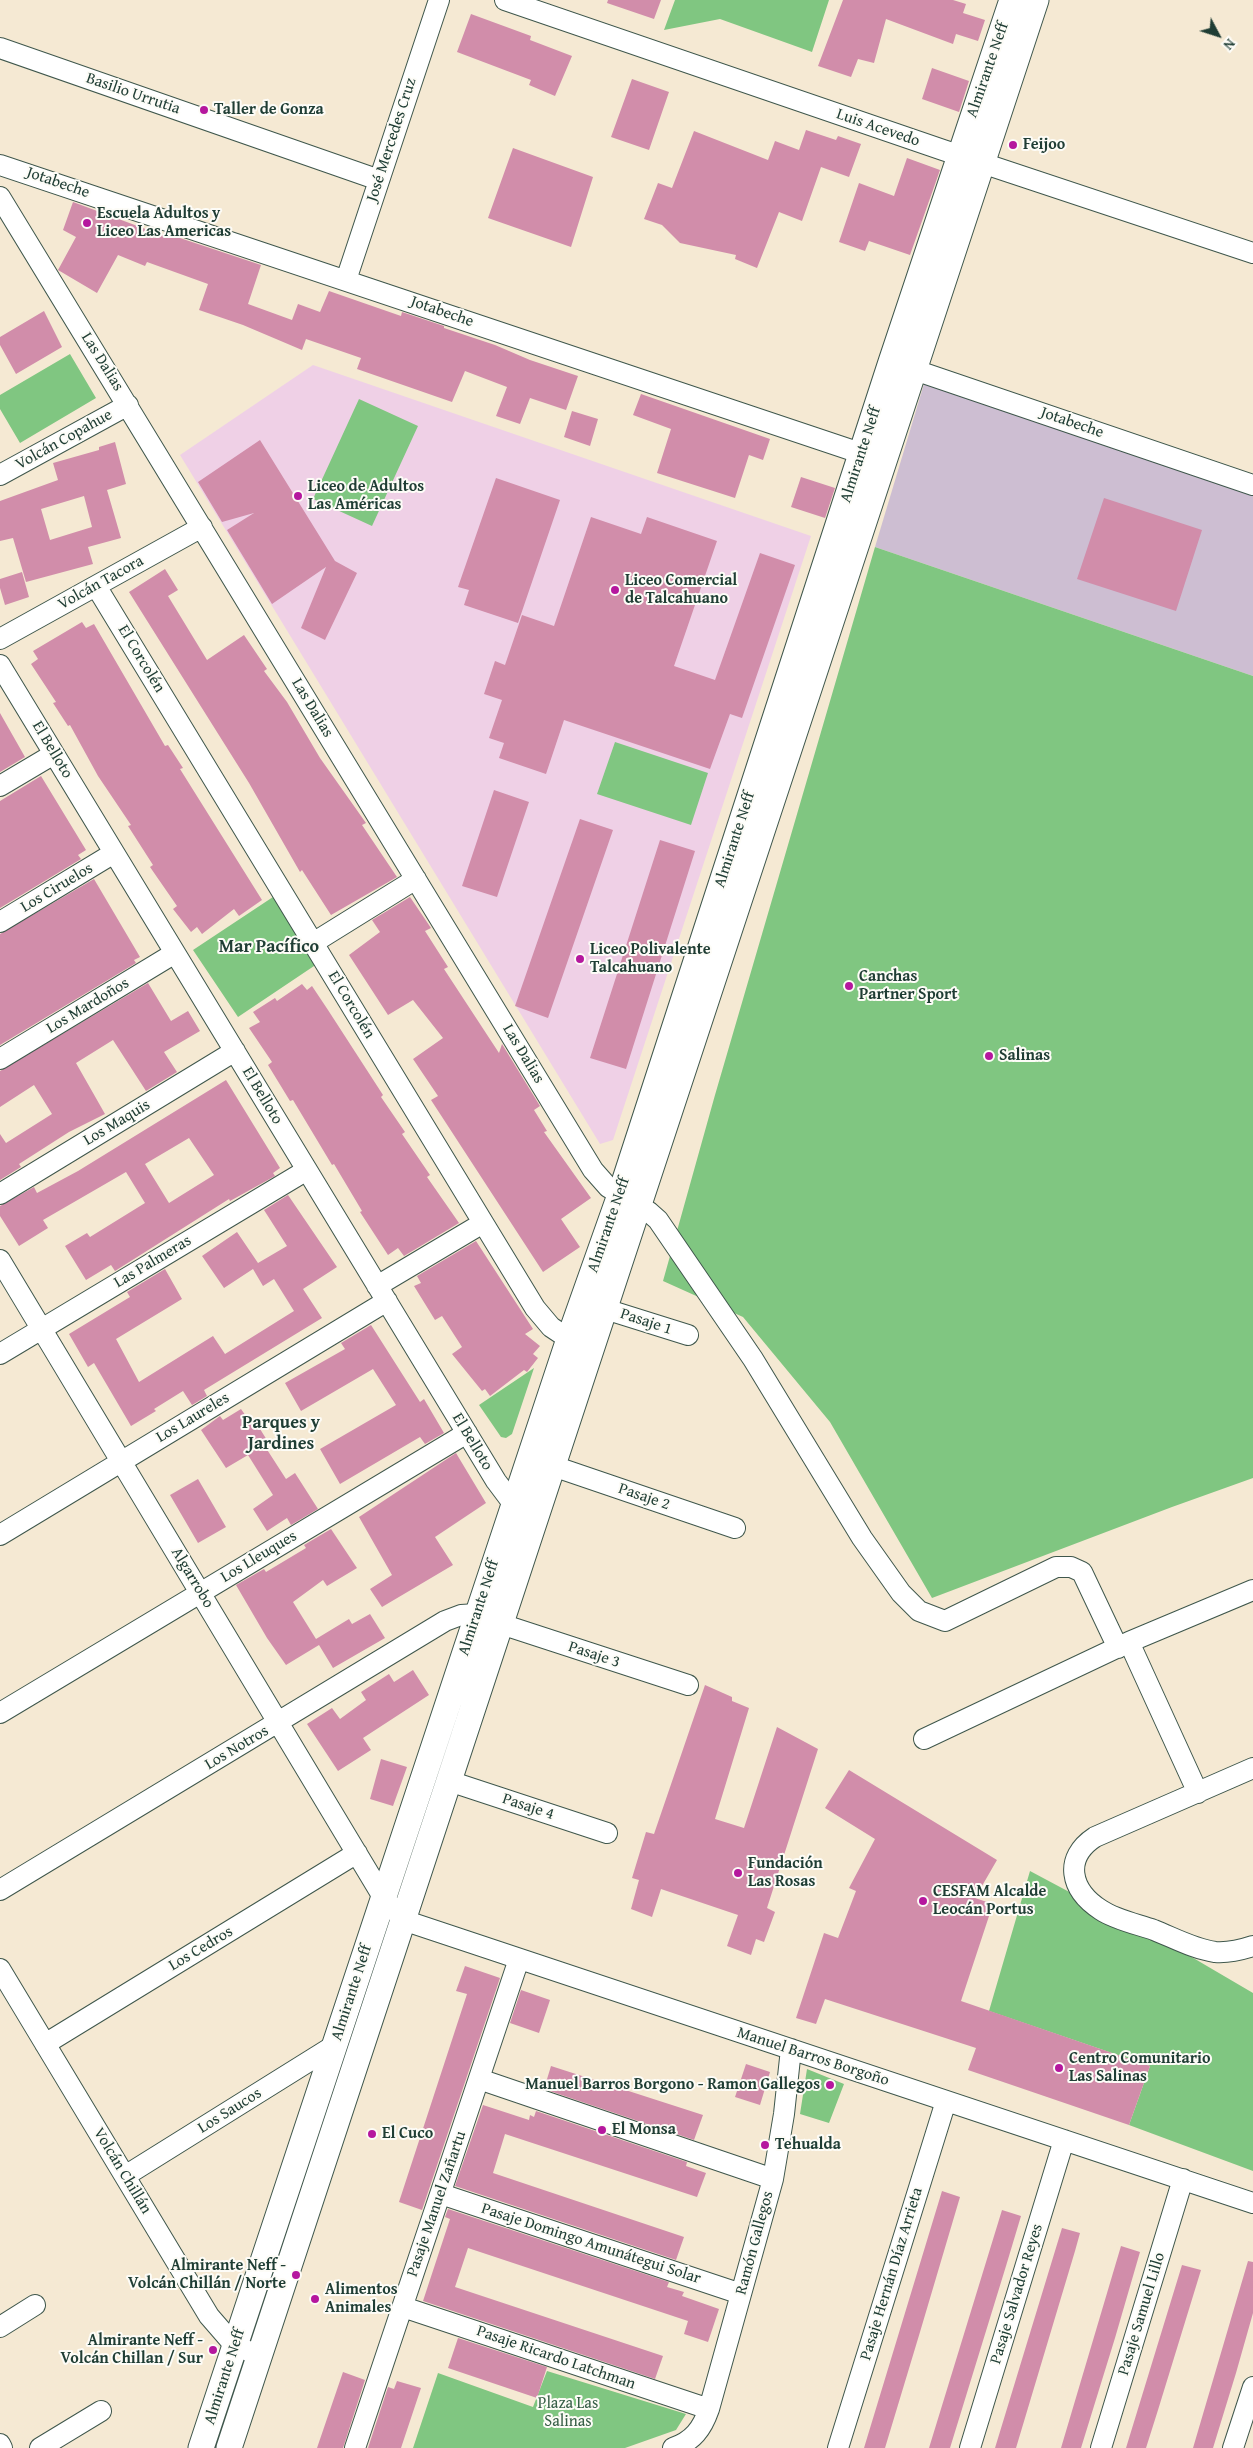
<!DOCTYPE html>
<meta charset="utf-8">
<style>
body{margin:0}
#map{position:relative;width:1253px;height:2448px;overflow:hidden;background:#f5e9d3;font-family:"Gentium Book Plus",serif}
canvas{display:block}
.north{position:absolute;left:1193px;top:10px;width:50px;height:50px;-webkit-text-stroke:4px #fdfcf7;paint-order:stroke;rotate:130deg;font-size:14px;font-weight:700;line-height:20px;text-align:center;color:#1f3d34}
.north::after{content:'';display:block;margin:auto;width:18px;height:22px;background:#1f3d34;clip-path:polygon(50% 0,100% 100%,50% 72%,0 100%)}
</style>
<div id="map">
<canvas width="1253" height="2448"></canvas>
<div class="north">N</div>
</div>
<script>
const ctx = document.querySelector('canvas').getContext('2d');
ctx.lineJoin = 'round';
function fill(path, color) {
  ctx.fillStyle = color;
  ctx.fill(path, 'evenodd');
}
function strokePath(path, color, width, dash) {
  ctx.strokeStyle = color;
  ctx.lineWidth = width;
  ctx.lineCap = dash ? 'butt' : 'round';
  ctx.setLineDash(dash || []);
  ctx.stroke(path);
}
function drawText(font, color, halo, rows, align = 'center') {
  ctx.font = font + ' "Gentium Book Plus",serif';
  ctx.lineWidth = 4;
  ctx.setLineDash([]);
  ctx.textBaseline = 'middle';
  ctx.strokeStyle = halo;
  ctx.fillStyle = color;
  for (const [text, x, y, turn = 0] of rows) {
    ctx.save();
    ctx.translate(x, y);
    ctx.rotate((+turn || 0) * Math.PI / 180);
    ctx.textAlign = isNaN(turn) ? turn : align;
    if (halo) ctx.strokeText(text, 0, 0);
    ctx.fillText(text, 0, 0);
    ctx.restore();
  }
}
const built = new Path2D(`
 M313 365 811 536 613 1140 600 1144 180 455Z`);
const industrial = new Path2D(`
 M924 384 1253 493V676L875 547Z`);
const green = new Path2D(`
 M675 0H829L812 52 720 19 664 30Z
 M70 354 96 398 20 443 0 409V395Z
 M359 399 418 426 372 526 313 499Z
 M875 547 1253 676V1478L1172 1507 932 1598 830 1422 743 1317 663 1281 715 1095Z
 M615 742 708 773 691 825 597 794Z
 M273 897 317 964 238 1017 193 950Z
 M534 1368 512 1434 506 1438 501 1437 479 1405Z
 M1030 1871 1195 1959 1253 1993V2171L1129 2125 1150 2066 989 2011Z
 M807 2069 844 2084 829 2123 800 2114Z
 M547 2371 686 2414 676 2430 625 2448H413L438 2373 533 2407Z`);
const building = new Path2D(`
 M608 0H661L654 19 607 3Z
 M843 0H953L966 4 963 13 985 20 978 41 956 34 953 44 886 19 874 63 858 59 851 77 818 66Z
 M471 14 531 36 530 40 572 56 555 96 529 85 531 80 457 52Z
 M932 68 969 81 959 112 922 99Z
 M632 79 669 92 649 150 611 137Z
 M806 130 836 140 838 136 861 144 849 177 821 167 802 221 779 212 757 268 735 259 736 255 680 243 662 225 644 219 658 183 672 188 694 131 768 160 775 141 799 150Z
 M513 148 593 177 571 247 488 218Z
 M907 158 940 170 910 255 869 241 865 251 839 242 859 183 894 196Z
 M73 202 167 237 168 234 261 265 248 304 292 320 298 304 320 312 329 291 401 316 402 312 444 326V328L495 345 530 360 578 376 566 410 530 398 520 424 496 416 507 387 465 371 452 402 357 369 361 358 306 339 302 350 243 325 199 310 208 284 147 262 145 266 118 255 97 293 58 270 76 237 63 230Z
 M44 311 62 347 16 374 0 345V337Z
 M641 394 770 439 763 460 749 455 735 498 657 473 671 429 633 415Z
 M572 411 598 419 590 446 564 437Z
 M260 440 335 561 357 573 325 640 301 628 326 567 272 604 227 530 254 513 222 522 198 482Z
 M115 442 126 484 107 490 121 538 88 547 93 564 26 582 13 538 0 541V501L58 480 53 463 99 450V447ZM84 496 92 527 50 540 41 509Z
 M801 477 835 488 825 518 791 507Z
 M496 478 560 500 518 623 464 605 469 590 458 587Z
 M1104 498 1202 530 1176 611 1077 579Z
 M591 517 641 534 647 517 717 541 674 666 715 680 760 553 795 565 742 718 730 714 710 769 564 720 546 774 499 758 504 743 489 738 502 700 484 694 495 661 505 665 522 615 554 626Z
 M165 569 178 590 168 596 207 660 244 635 267 669 264 671 287 702 320 758 366 823 362 825 397 877 331 915 302 870 300 872 249 783 129 592Z
 M22 572 29 597 5 605 0 588V579Z
 M82 622 86 628 94 624 165 746 168 745 183 768 180 769 262 900 239 916 234 909 202 934 197 927 191 932 173 909 177 906 150 867 153 865 128 826 131 825 98 776 70 725 68 726 53 703 56 702 31 664 38 659 33 651Z
 M0 713 25 757 0 772Z
 M41 776 86 850 78 855 81 859 0 908V801Z
 M494 790 529 802 497 897 462 886Z
 M580 819 613 830 548 1018 515 1006Z
 M660 840 695 851 626 1069 590 1058Z
 M94 879 140 957 134 960 136 963 0 1045V934Z
 M410 897 431 928 425 931 448 967 444 969 499 1053 502 1044 540 1106 534 1110 547 1131 544 1132 591 1198 561 1219 580 1247 543 1272 431 1100 438 1096 413 1059 443 1038 413 1000 388 1015 349 955 380 932 372 920Z
 M148 983 171 1021 188 1011 200 1031 164 1052 177 1072 146 1091 113 1040 76 1063 105 1114 69 1132 19 1164 21 1167 0 1180V1134L6 1143 52 1114 34 1085 0 1107V1071Z
 M302 984 307 990 312 986 328 1010 383 1095 381 1097 405 1132 402 1134 430 1175 427 1177 459 1223 404 1256 398 1248 388 1255 360 1212 362 1211 334 1164 332 1165 293 1100 290 1101 268 1065 272 1062 249 1028 260 1022 253 1012 275 998 277 1001Z
 M226 1080 280 1168 273 1173 275 1176 230 1201 229 1199 115 1271 111 1265 86 1280 65 1246 87 1233 90 1237 145 1203 126 1172 43 1220 48 1228 19 1246 0 1216V1206L34 1187 37 1193 78 1171ZM189 1138 214 1175 169 1203 145 1164Z
 M288 1195 337 1267 303 1289 322 1318 204 1390 207 1396 192 1405 183 1391 154 1409 156 1411 131 1426 94 1363 88 1367 69 1334 130 1297 127 1292 165 1269 182 1299 116 1339 139 1382 213 1336 225 1354 294 1311 274 1279 263 1286 253 1269 224 1288 202 1256 237 1232 258 1263 287 1246 264 1210Z
 M476 1241 533 1329 525 1334 540 1346 533 1354 538 1358 527 1372 524 1370 490 1396 485 1389 482 1391 452 1354 462 1347 442 1316 435 1320 414 1286 421 1283 417 1276Z
 M371 1325 420 1402 424 1399 444 1433 425 1444 420 1437 340 1484 320 1449 396 1405 373 1369 301 1411 285 1383 345 1349 341 1343Z
 M241 1409 248 1419 252 1416 270 1445 266 1448 286 1479 295 1473 318 1509 291 1525 287 1518 267 1531 253 1509 273 1495 248 1455 226 1468 201 1430 220 1416 223 1420Z
 M456 1453 486 1503 435 1537 453 1565 382 1607 370 1589 392 1575 359 1517Z
 M198 1479 226 1527 198 1543 170 1495Z
 M331 1529 357 1568 327 1586 323 1580 293 1602 316 1639 349 1619 352 1624 370 1614 385 1638 333 1668 319 1645 286 1665 267 1638 236 1585 264 1569 266 1572 306 1548 304 1545Z
 M413 1670 429 1695 363 1738 371 1750 338 1771 307 1724 332 1708 340 1719 366 1700 361 1692 389 1674 394 1682Z
 M705 1685 732 1697V1701L749 1708 715 1819 744 1828 777 1727 818 1749 767 1908 775 1912 764 1942 756 1939 751 1955 727 1946 738 1915 661 1889 652 1917 631 1909 639 1880 632 1878 646 1832 654 1834Z
 M381 1759 407 1767 393 1806 370 1799Z
 M849 1770 997 1860 975 1898 993 1904 961 2001 1150 2066 1129 2125 968 2070 976 2048 825 1999 816 2024 796 2018 824 1933 838 1938 856 1891 849 1888 875 1839 825 1808Z
 M465 1966 500 1978 422 2210 399 2202 467 1994 456 1991Z
 M521 1990 550 2000 539 2033 510 2023Z
 M746 2064 770 2072 760 2105 735 2097Z
 M551 2066 703 2115 694 2140 544 2089Z
 M483 2105 529 2120 530 2115 534 2117 536 2111 687 2162 686 2166 706 2173 697 2197 505 2134 493 2173 684 2237 676 2260 455 2186Z
 M942 2191 960 2197 920 2332 885 2448H864Z
 M448 2209 669 2282 667 2287 684 2292 682 2296 719 2309 708 2342 684 2334 688 2321 468 2248 455 2287 663 2356 655 2379 423 2301 450 2219 445 2217Z
 M1002 2210 1021 2216 1006 2266 950 2448H929Z
 M1062 2228 1080 2233 1075 2251 1016 2448H995Z
 M1121 2246 1140 2252 1115 2338 1081 2448H1061Z
 M1248 2261 1253 2262V2313L1236 2373 1213 2448H1193Z
 M1182 2265 1201 2270 1158 2410 1146 2448H1126Z
 M458 2338 547 2367 537 2398 448 2368Z
 M343 2372 365 2380 343 2448H317Z
 M397 2381 421 2388 401 2448H368L388 2387 394 2389Z`);
const minor = new Path2D(`
 M505 0 943 150 1253 253
 M0 48 379 180
 M0 165 875 458
 M0 197 593 1170 608 1187 649 1212 658 1220 753 1359 862 1538 901 1593 919 1611 945 1621 1056 1567H1071L1082 1572 1118 1648
 M346 280 439 0
 M900 365 1253 485
 M0 475 128 405
 M96 586 535 1308 551 1327 569 1339
 M0 639 202 527
 M0 665 496 1481 514 1505 525 1510
 M0 786 54 754
 M0 922 114 853
 M313 943 416 879
 M0 1059 175 953
 M0 1194 235 1051
 M0 1260 383 1897 403 1920 1253 2203
 M377 1286 483 1223
 M605 1309 688 1335
 M0 1354 307 1170
 M553 1466 735 1528
 M0 1535 387 1301
 M501 1624 688 1685
 M1129 1642 1198 1793
 M0 1713 467 1433
 M924 1739 1129 1642 1253 1590
 M1253 1768 1095 1837C1063 1858 1070 1890 1101 1910 1116 1920 1137 1924 1154 1930 1174 1938 1194 1949 1215 1952 1228 1953 1241 1950 1253 1946
 M449 1781 607 1833
 M0 1890 445 1621 461 1615 477 1614
 M0 1969 209 2316 235 2346 259 2355
 M45 2044 357 1853
 M479 2079 773 2179
 M125 2176 335 2045
 M441 2194 741 2294
 M403 2307 709 2409
 M0 2327 35 2305
 M0 2444 2 2448
 M40 2448 101 2411
 M355 2448 519 1959
 M673 2448C693 2441 702 2429 709 2409L773 2179 784 2114 791 2049
 M838 2448 946 2101
 M970 2448 1064 2140
 M1101 2448 1183 2179
 M1233 2448 1253 2387`);
const tertiary = new Path2D(`
 M201 2448 569 1339 620 1195 891 362 1012 0
 M229 2448 1036 0`);
const markers = [
 [204,110,5,"#b5179e"],
 [1013,145,5,"#b5179e"],
 [87,223,5,"#b5179e"],
 [298,496,5,"#b5179e"],
 [615,590,5,"#b5179e"],
 [580,959,5,"#b5179e"],
 [849,986,5,"#b5179e"],
 [989,1056,5,"#b5179e"],
 [738,1873,5,"#b5179e"],
 [923,1901,5,"#b5179e"],
 [1059,2068,5,"#b5179e"],
 [830,2085,5,"#b5179e"],
 [602,2130,5,"#b5179e"],
 [372,2134,5,"#b5179e"],
 [765,2145,5,"#b5179e"],
 [296,2275,5,"#b5179e"],
 [315,2299,5,"#b5179e"],
 [213,2350,5,"#b5179e"]
];
const streetNames = [
 ["Almirante Neff",988,70,-71],
 ["Basilio Urrutia",133,94,19],
 ["Luis Acevedo",878,128,19],
 ["José Mercedes Cruz",392,140,-72],
 ["Jotabeche",58,183,19],
 ["Jotabeche",442,312,19],
 ["Las Dalias",102,362,58],
 ["Jotabeche",1072,423,19],
 ["Volcán Copahue",64,440,-29],
 ["Almirante Neff",861,455,-72],
 ["Volcán Tacora",101,583,-29],
 ["El Corcolén",141,659,59],
 ["Las Dalias",312,708,59],
 ["El Belloto",52,750,59],
 ["Almirante Neff",735,840,-72],
 ["Los Ciruelos",57,888,-31],
 ["El Corcolén",351,1005,59],
 ["Los Mardoños",88,1006,-31],
 ["Las Dalias",523,1054,59],
 ["El Belloto",262,1096,59],
 ["Los Maquis",117,1123,-31],
 ["Almirante Neff",609,1225,-71],
 ["Las Palmeras",153,1262,-31],
 ["Pasaje 1",646,1322,18],
 ["Los Laureles",193,1418,-31],
 ["El Belloto",472,1442,59],
 ["Pasaje 2",644,1497,19],
 ["Los Lleuques",259,1557,-31],
 ["Algarrobo",192,1578,59],
 ["Almirante Neff",479,1608,-72],
 ["Pasaje 3",594,1655,18],
 ["Los Notros",237,1748,-31],
 ["Pasaje 4",528,1807,18],
 ["Los Cedros",201,1949,-31],
 ["Almirante Neff",352,1993,-72],
 ["Manuel Barros Borgoño",813,2057,18],
 ["Los Saucos",230,2111,-32],
 ["Volcán Chillán",122,2171,59],
 ["Pasaje Manuel Zañartu",437,2204,-71],
 ["Ramón Gallegos",755,2243,-75],
 ["Pasaje Domingo Amunátegui Solar",591,2244,18],
 ["Pasaje Hernán Díaz Arrieta",892,2274,-73],
 ["Pasaje Salvador Reyes",1017,2294,-73],
 ["Pasaje Samuel Lillo",1142,2314,-73],
 ["Pasaje Ricardo Latchman",556,2358,19],
 ["Almirante Neff",225,2377,-72]
];
const poiNames = [
 ["Taller de Gonza",214,110],
 ["Feijoo",1023,145],
 ["Escuela Adultos y",97,214],
 ["Liceo Las Americas",97,232],
 ["Liceo de Adultos",308,487],
 ["Las Américas",308,505],
 ["Liceo Comercial",625,581],
 ["de Talcahuano",625,599],
 ["Liceo Polivalente",590,950],
 ["Talcahuano",590,968],
 ["Canchas",859,977],
 ["Partner Sport",859,995],
 ["Salinas",999,1056],
 ["Fundación",748,1864],
 ["Las Rosas",748,1882],
 ["CESFAM Alcalde",933,1892],
 ["Leocán Portus",933,1910],
 ["Centro Comunitario",1069,2059],
 ["Las Salinas",1069,2077],
 ["Manuel Barros Borgono - Ramon Gallegos",820,2085,"right"],
 ["El Monsa",612,2130],
 ["El Cuco",382,2134],
 ["Tehualda",775,2145],
 ["Almirante Neff -",286,2266,"right"],
 ["Volcán Chillán / Norte",286,2284,"right"],
 ["Alimentos",325,2290],
 ["Animales",325,2308],
 ["Almirante Neff -",203,2341,"right"],
 ["Volcán Chillan / Sur",203,2359,"right"]
];
const parkNames = [
 ["Plaza Las",568,2404],
 ["Salinas",568,2422]
];
const neighbourhoodNames = [
 ["Mar Pacífico",269,947],
 ["Parques y",281,1423],
 ["Jardines",281,1444]
];
fill(built, '#efd0e6');
fill(industrial, '#cdbed2');
fill(green, '#80c681');
fill(building, '#d18daa');
strokePath(minor, '#3f574c', 22);
strokePath(tertiary, '#3f574c', 27);
strokePath(minor, '#fff', 20);
strokePath(tertiary, '#fff', 25);
for (const [x, y, r, color] of markers) {
  const dot = new Path2D();
  dot.arc(x, y, r, 0, 2 * Math.PI);
  ctx.fillStyle = color;
  ctx.fill(dot);
  strokePath(dot, '#fdfcf7', 2);
}
drawText('16px', '#1f3d34', '#fdfcf7', streetNames);
drawText('bold 16px', '#1f3d34', '#fdfcf7', poiNames, 'left');
drawText('16px', '#375f47', '#fdfcf7', parkNames);
drawText('bold 18px', '#1f3d34', '#fdfcf7', neighbourhoodNames);
</script>
